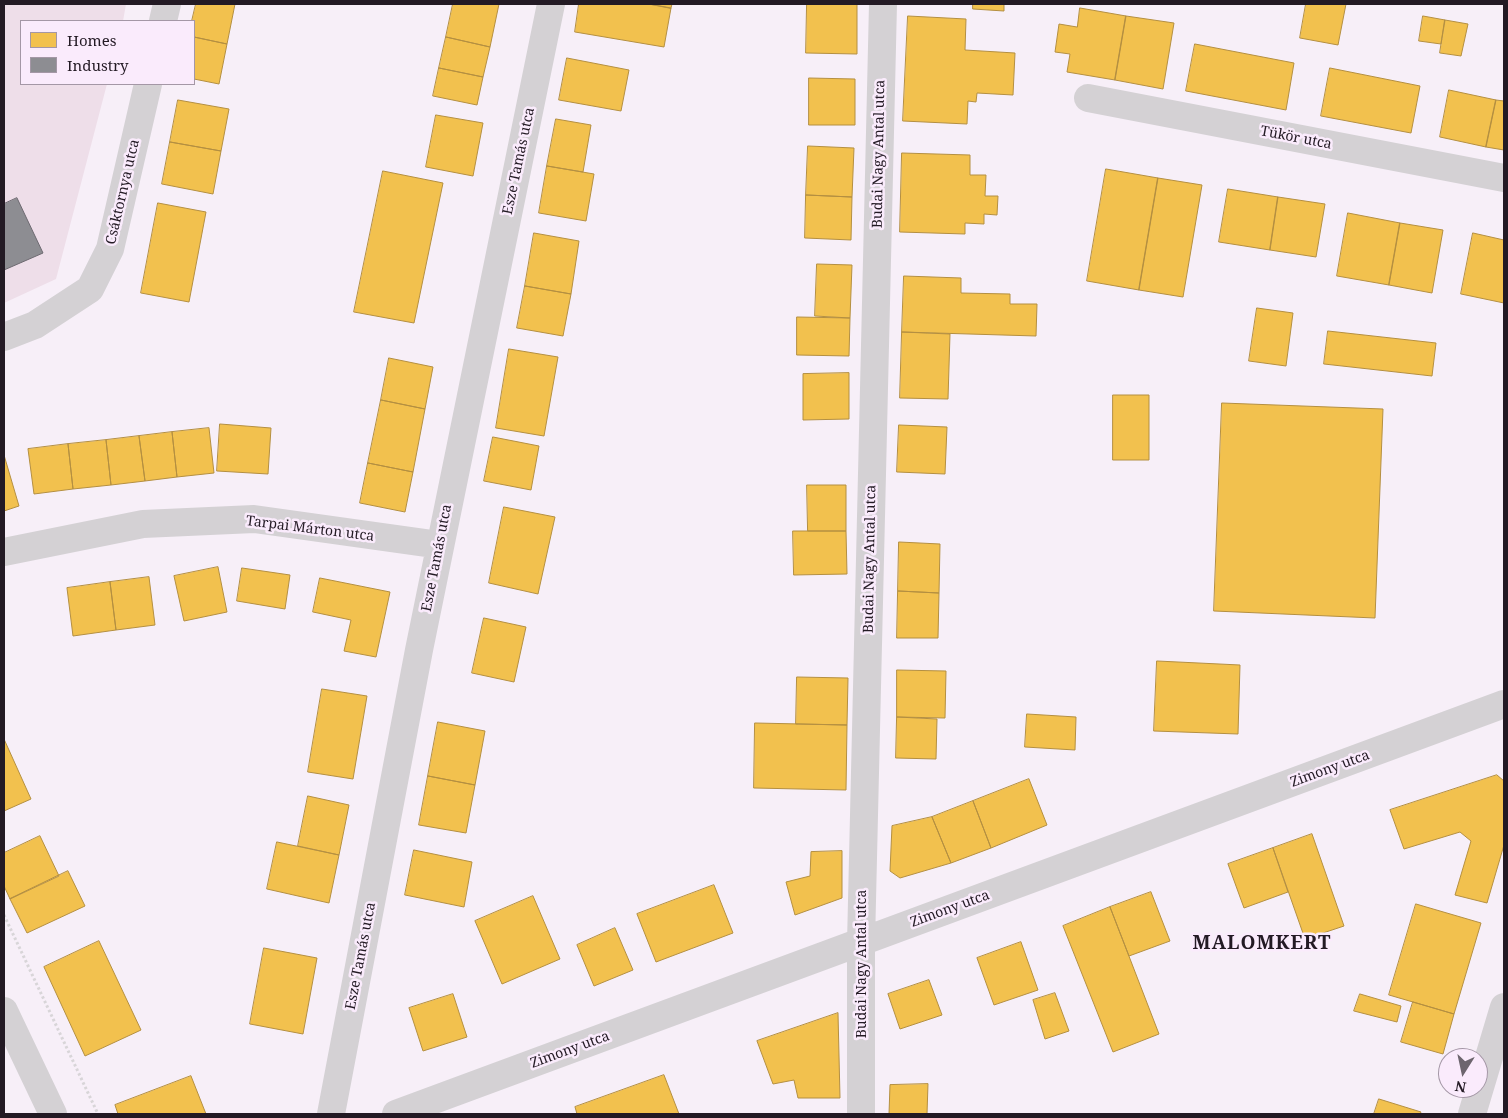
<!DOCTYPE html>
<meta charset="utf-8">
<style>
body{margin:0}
#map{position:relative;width:1508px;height:1118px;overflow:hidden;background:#f7eff8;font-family:"Noto Serif",serif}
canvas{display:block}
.frame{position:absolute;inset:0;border:5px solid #231a24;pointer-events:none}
.legend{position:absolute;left:20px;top:20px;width:175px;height:65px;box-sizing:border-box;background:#faebfc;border:1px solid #a497a6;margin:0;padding:6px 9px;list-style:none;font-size:15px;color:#231a24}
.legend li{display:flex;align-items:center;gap:10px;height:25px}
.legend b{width:25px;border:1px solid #a497a6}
.north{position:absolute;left:1438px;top:1048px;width:50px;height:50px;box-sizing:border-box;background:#faebfc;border:1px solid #a497a6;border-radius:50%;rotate:190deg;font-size:14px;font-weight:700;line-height:20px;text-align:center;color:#231a24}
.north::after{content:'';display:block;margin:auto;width:18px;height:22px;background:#6d656e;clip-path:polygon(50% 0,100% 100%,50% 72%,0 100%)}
</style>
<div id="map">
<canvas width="1508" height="1118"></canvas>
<div class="frame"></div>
<ul class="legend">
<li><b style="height:14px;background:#f2c14e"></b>Homes</li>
<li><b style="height:14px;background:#8d8d92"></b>Industry</li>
</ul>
<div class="north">N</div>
</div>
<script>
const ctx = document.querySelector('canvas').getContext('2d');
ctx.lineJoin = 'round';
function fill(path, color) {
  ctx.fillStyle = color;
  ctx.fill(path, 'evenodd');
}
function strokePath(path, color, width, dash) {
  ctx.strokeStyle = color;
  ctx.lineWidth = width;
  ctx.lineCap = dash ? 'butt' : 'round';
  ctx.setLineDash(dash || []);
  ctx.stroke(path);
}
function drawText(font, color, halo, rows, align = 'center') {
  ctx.font = font + ' "Noto Serif",serif';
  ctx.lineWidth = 5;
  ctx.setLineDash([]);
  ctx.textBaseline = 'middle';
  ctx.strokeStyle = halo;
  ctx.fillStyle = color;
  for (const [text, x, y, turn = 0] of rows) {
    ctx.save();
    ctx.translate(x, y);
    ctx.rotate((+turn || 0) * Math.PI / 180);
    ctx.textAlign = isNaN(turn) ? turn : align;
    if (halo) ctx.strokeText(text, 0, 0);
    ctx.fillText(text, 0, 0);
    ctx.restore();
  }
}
const industrial = new Path2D(`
 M4 4H126L123 21H21V84H107L56 279 4 303Z`);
const homes = new Path2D(`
 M196 4H235L227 44 194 37V21H192Z
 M453 4H499L490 47 446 37Z
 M579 4H649L671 8 664 47 575 32Z
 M649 4H672L671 8Z
 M807 4H857V54L806 53Z
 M973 4H1004V11L973 9Z
 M1306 4H1346L1338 45 1300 38Z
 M1080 8 1126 16 1115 80 1067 72 1070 54 1055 52 1059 24 1077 27Z
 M908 16 966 19 965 50 1015 53 1013 95 977 93 976 102 968 101 967 124 903 121Z
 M1126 16 1174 23 1163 89 1115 80Z
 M1423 16 1445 20 1441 44 1419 41Z
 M1445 20 1468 24 1461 56 1440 53Z
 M194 37 227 44 219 84 194 79Z
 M446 37 490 47 483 77 439 68Z
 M1195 44 1294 63 1286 110 1186 91Z
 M567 58 629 70 621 111 559 100Z
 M439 68 483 77 477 105 433 96Z
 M1330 68 1420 86 1411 133 1321 116Z
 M809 78 855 79V125H809Z
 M1449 90 1496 100 1486 147 1440 137Z
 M178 100 229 109 221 151 170 142Z
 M1496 100 1504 101V150L1486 147Z
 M436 115 483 123 473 176 426 167Z
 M556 119 591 125 583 172 547 166Z
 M170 142 221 151 213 194 162 184Z
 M808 146 854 148 852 197 806 195Z
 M902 153 970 155V175H986L985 196H998L997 215 984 214V224L965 223V234L900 232Z
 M547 166 594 174 586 221 539 213Z
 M1106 169 1158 178 1139 290 1087 281Z
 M383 171 443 183 414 323 354 312Z
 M1158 178 1202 185 1183 297 1139 290Z
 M1228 189 1278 197 1270 250 1219 242Z
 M806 195 852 197 851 240 805 238Z
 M1278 197 1325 204 1316 257 1270 250Z
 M158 203 206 212 189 302 141 293Z
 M1348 213 1400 223 1389 285 1337 276Z
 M1400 223 1443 230 1432 293 1389 285Z
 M534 233 579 241 571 294 525 286Z
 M1473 233 1504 240V303L1461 294Z
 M817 264 852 265 850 318 815 316Z
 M904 276 961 278V293L1010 294V304H1037L1036 336 902 332Z
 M525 286 571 294 563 336 517 328Z
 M1257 308 1293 313 1286 366 1249 361Z
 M797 317 850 318 849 356 797 355Z
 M1328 331 1436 343 1432 376 1324 364Z
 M902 332 950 334 948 399 900 398Z
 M509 349 558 357 544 436 496 428Z
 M389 358 433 367 425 409 381 400Z
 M849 373V419L803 420V374Z
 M1113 395H1149V460H1113Z
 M381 400 425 409 413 472 368 463Z
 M1222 403 1383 409 1375 618 1214 611Z
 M220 424 271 428 268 474 217 471Z
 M899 425 947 427 945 474 897 472Z
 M209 428 214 473 177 477 172 432Z
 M172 432 177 477 145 481 139 436Z
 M139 436 145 481 111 485 106 440Z
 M493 437 539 446 531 490 484 481Z
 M106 440 111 485 73 489 68 444Z
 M68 444 73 489 34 494 28 449Z
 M4 455 19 506 4 511Z
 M368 463 413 472 405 512 360 503Z
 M807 485H846V531H808Z
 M504 507 555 517 538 594 489 583Z
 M793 531H846L847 574 794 575Z
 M899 542 940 544 939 593 898 591Z
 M218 567 227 612 184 621 174 576Z
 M242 568 290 575 285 609 237 601Z
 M149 577 155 625 116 630 110 582Z
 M320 578 390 592 376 657 344 651 351 620 313 612Z
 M110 582 116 630 73 636 67 588Z
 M898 591 939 593 938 638H897Z
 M484 618 526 627 514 682 472 673Z
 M1157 661 1240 665 1238 734 1154 731Z
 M897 670 946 671 945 718 897 717Z
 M797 677 848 678 847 725 796 724Z
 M322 689 367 696 353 779 308 772Z
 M1027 714 1076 717 1075 750 1025 747Z
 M897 717 937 719 936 759 896 758Z
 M438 722 485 731 475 785 428 776Z
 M755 723 847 725 846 790 754 788Z
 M4 739 31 799 4 811Z
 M1497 775 1504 781V845L1487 903 1455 895 1471 841 1460 832 1404 849 1390 810Z
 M428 776 475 785 466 833 419 825Z
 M1029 779 1047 825 991 848 973 801Z
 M308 796 349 805 339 855 298 846Z
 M973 801 991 848 951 863 932 817Z
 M932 817 951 863 900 878 890 871 892 826Z
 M1312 834 1344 926 1305 939 1273 848Z
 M40 836 59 876 10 899 4 886V853Z
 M277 842 339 855 329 903 267 889Z
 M1273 848 1288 892 1244 908 1228 864Z
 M414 850 472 862 464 907 405 895Z
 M842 851V898L795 915 786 882 810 876 811 852Z
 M68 871 85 906 27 933 10 899Z
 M714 885 733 933 656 962 637 914Z
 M1151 892 1170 941 1129 956 1110 907Z
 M533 896 560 959 502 984 475 921Z
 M1416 904 1481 923 1454 1014 1389 995Z
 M1110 907 1159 1034 1113 1052 1063 926Z
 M615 928 633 970 594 986 577 945Z
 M99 941 141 1030 85 1056 44 967Z
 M1021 942 1038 990 994 1005 977 958Z
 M264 948 317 958 303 1034 250 1024Z
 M929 980 942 1015 900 1029 888 994Z
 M1055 993 1069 1031 1045 1039 1033 1000Z
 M453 994 467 1037 423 1051 409 1008Z
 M1360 994 1401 1006 1397 1022 1354 1011Z
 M1413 1002 1454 1014 1443 1054 1401 1042Z
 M838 1013 840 1098H798L794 1080 773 1084 757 1041Z
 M664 1075 679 1114H577L575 1107Z
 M191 1076 206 1114H118L115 1105Z
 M928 1084 927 1114H889L890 1085Z
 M1379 1099 1421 1112 1420 1114H1374Z`);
const industry = new Path2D(`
 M17 198 43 253 4 270V204Z`);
const path = new Path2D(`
 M4 915 98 1114`);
const minor = new Path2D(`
 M163 21 167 4
 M1088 98 1504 178
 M4 337 35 325 90 289 110 249 148 84
 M4 552 143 524 254 519 440 545
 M331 1114 419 650 551 4
 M396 1114 1504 704
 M861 1114V943L883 4
 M1472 1114 1504 1007`);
const major = new Path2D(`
 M4 1011 53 1114`);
const streetNames = [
 ["Tükör utca",1296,138,11],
 ["Budai Nagy Antal utca",879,154,-89],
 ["Esze Tamás utca",519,161,-78],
 ["Csáktornya utca",123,192,-77],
 ["Tarpai Márton utca",310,529,7],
 ["Esze Tamás utca",437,558,-79],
 ["Budai Nagy Antal utca",870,559,-89],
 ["Zimony utca",1330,769,-20],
 ["Zimony utca",950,909,-20],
 ["Esze Tamás utca",361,956,-79],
 ["Budai Nagy Antal utca",862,964,-90],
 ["Zimony utca",570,1050,-20]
];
const districtNames = [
 ["MALOMKERT",1262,944]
];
fill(industrial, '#eedee9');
fill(homes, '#f2c14e');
strokePath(homes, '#b48f41', 1);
fill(industry, '#8d8d92');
strokePath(industry, '#6d6a71', 1);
strokePath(path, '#d8d5d8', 3, [2.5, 2.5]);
strokePath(minor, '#d4d1d4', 28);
strokePath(major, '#d4d1d4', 28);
drawText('14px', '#231a24', '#faebfc', streetNames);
ctx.letterSpacing = '1px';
drawText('bold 19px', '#231a24', '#faebfc', districtNames);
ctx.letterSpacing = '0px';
</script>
